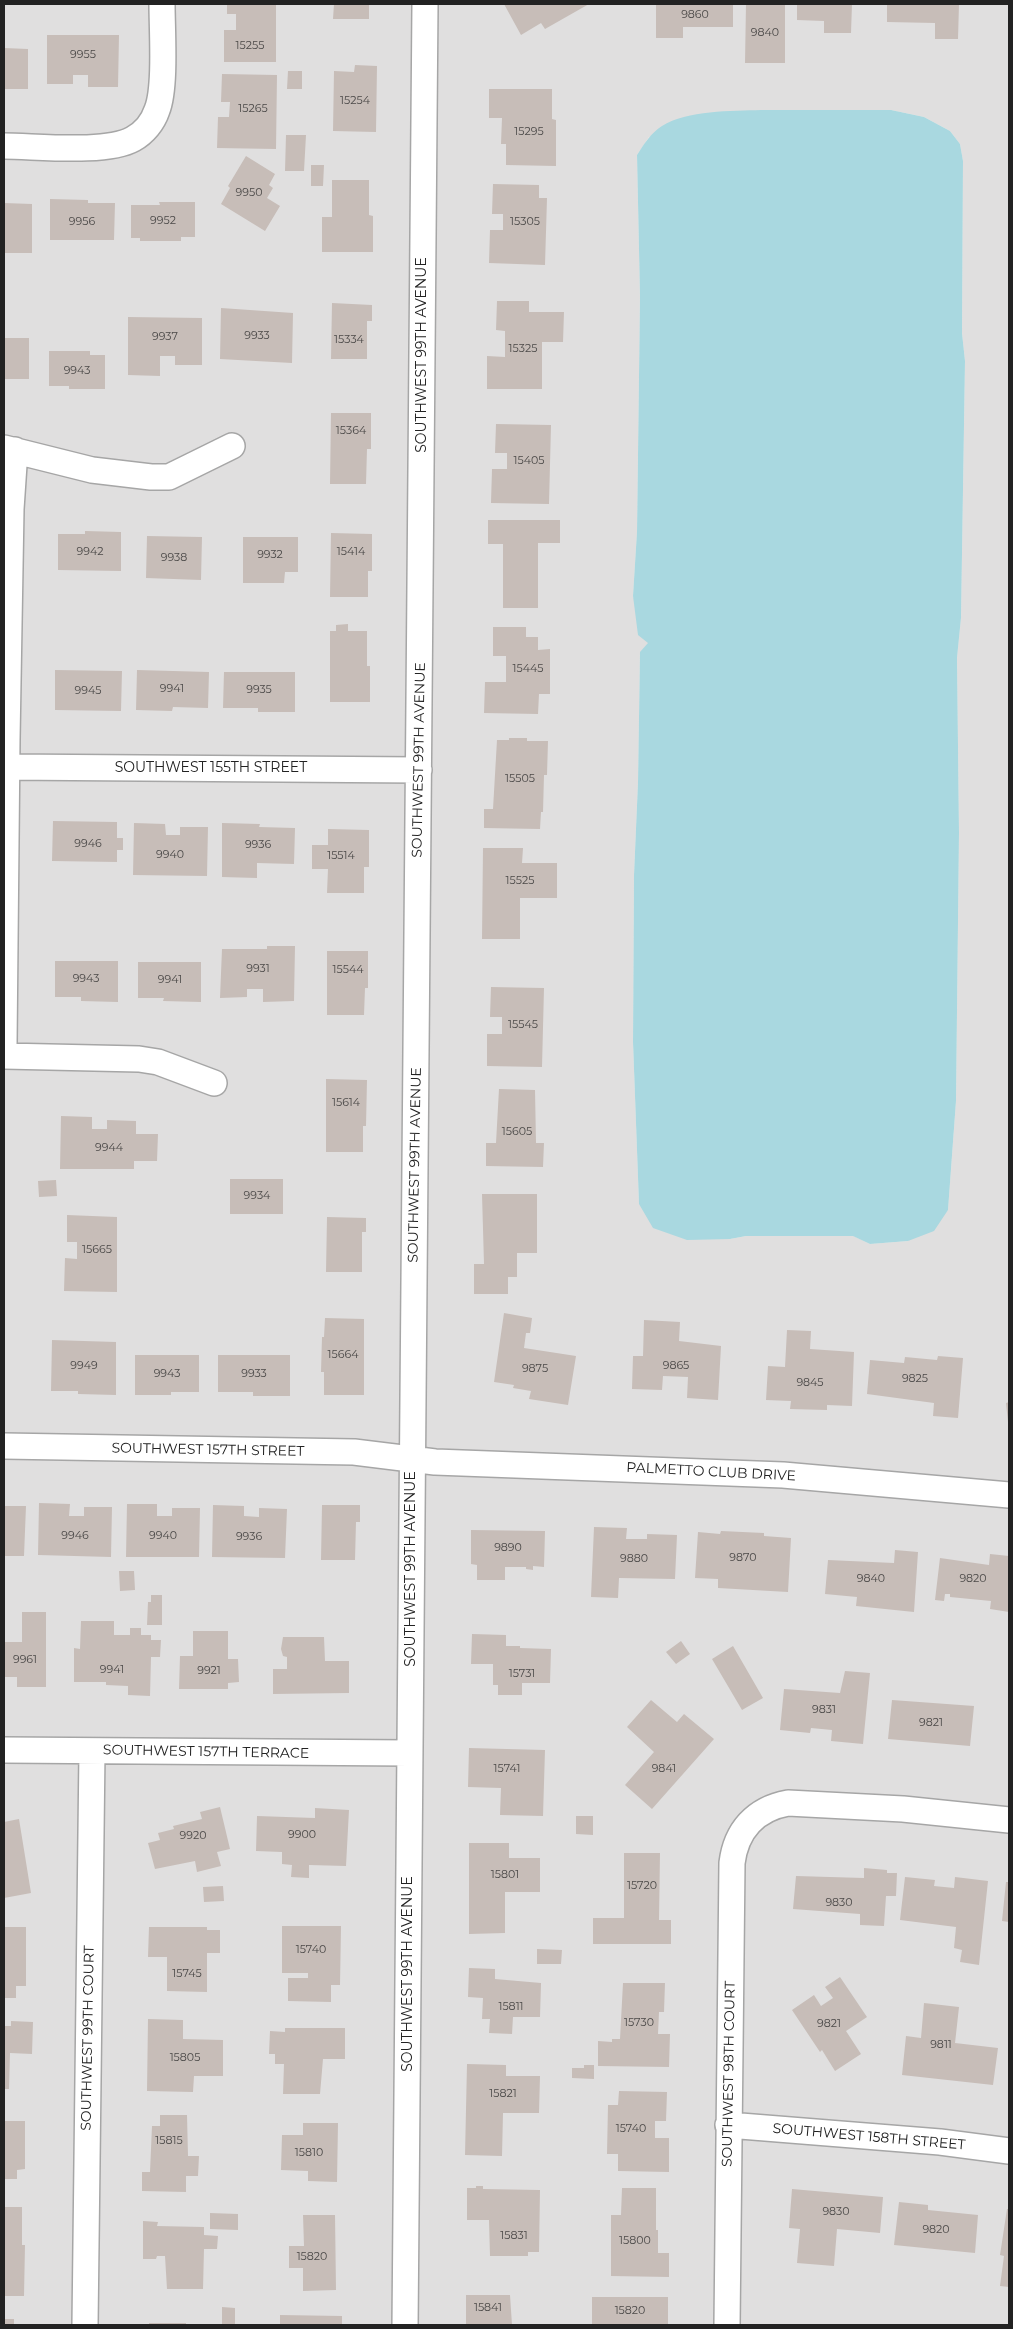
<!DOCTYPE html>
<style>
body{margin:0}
#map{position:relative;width:1013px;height:2329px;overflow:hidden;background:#f2eee9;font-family:Montserrat,sans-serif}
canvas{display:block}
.frame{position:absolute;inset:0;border:5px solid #222;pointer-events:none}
</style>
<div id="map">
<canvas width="1013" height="2329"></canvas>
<div class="frame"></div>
</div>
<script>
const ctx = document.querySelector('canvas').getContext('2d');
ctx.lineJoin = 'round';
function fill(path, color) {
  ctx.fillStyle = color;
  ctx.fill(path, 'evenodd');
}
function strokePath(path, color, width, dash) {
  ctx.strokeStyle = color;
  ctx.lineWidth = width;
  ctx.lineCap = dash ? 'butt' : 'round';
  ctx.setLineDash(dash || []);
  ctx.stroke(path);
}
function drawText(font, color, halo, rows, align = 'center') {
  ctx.font = font + ' Montserrat,sans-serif';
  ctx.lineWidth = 4;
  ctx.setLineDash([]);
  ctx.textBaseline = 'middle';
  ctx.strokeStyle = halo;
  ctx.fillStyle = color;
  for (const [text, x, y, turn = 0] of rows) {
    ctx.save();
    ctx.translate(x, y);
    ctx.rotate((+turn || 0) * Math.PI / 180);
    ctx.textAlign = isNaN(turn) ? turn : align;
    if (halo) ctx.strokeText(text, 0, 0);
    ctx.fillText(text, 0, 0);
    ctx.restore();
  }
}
const residential = new Path2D(`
 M4 4H1009V2325H4ZM891 110 924 117 950 131 960 144 963 161 962 333 965 361 961 618 957 658 959 833 956 1101 948 1210 908 1241 870 1244 854 1236H746L730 1239 639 1204 633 1042 634 875 638 782 640 653 649 643 633 596 637 532 640 297 637 155 649 137 827 111Z`);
const water = new Path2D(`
 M761 110H891L924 117 950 131 960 144 963 161 962 333 965 361 961 618 957 658 959 833 956 1101 948 1210 934 1231 908 1241 870 1244 853 1236H746L730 1239 687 1240 653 1228 639 1204 633 1042 634 875 638 782 640 652 648 643 638 635 633 596 637 532 640 297 637 155C644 144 651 133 662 126 687 110 732 111 761 110Z`);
const building = new Path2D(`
 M227 4H276V62H224V30H236V14H227Z
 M334 4H369V19H333Z
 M504 4H589L545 29 541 23 521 35Z
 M656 4H733V27H683V38H656Z
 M746 4H785V63H745Z
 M797 4H852L851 33H824V21L797 20Z
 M887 4H959L958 39H935V23L887 22Z
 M47 35H119L118 87H88V75H73V84H47Z
 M4 48 28 49V89H4Z
 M355 65 377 66 376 132 333 131 334 71 354 72Z
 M288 71H302V89H287Z
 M222 74 277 75 276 149 217 148 218 117H229L230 102H221Z
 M489 89H552V119L556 120V166L506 165V144H501L502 118H489Z
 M286 135H306L304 171H285Z
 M246 156 275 174 269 185 273 188 267 198 280 206 265 231 221 204 230 188 228 186Z
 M311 165H324L323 186H311Z
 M332 180H369V215L373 216V252H322V217H332Z
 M493 184 539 185V198H547L545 265 489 263 490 230H503V214H492Z
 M50 199 88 200V203H115L114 240H50Z
 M159 202H195V237H181V241H140V238H131V205H160Z
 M4 203 32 204V253H4Z
 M497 301H529V312H564L563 342H542V389H487V356L505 357V331L496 330Z
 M332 303 372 305V321H367V359H331Z
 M221 308 293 313 292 363 220 359Z
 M128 317 202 318V365H175V356H160V376L128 375Z
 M4 338H29V379H4Z
 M49 351H90V355H105V389H69V386H49Z
 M331 413H371V449H367L366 484H330Z
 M496 424 551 425 549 504 491 503 492 469H507V453H495Z
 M488 520H560V543H538V608H503V544H488Z
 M85 531 121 532V571L58 570V534H85Z
 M331 533 372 534V571H368V597H330Z
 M147 536 202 537 201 580 146 578Z
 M243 537H298V572H285L284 583H243Z
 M348 624V631H367V666H370V702H330V631H336V625Z
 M493 627H526V637H538V650L550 649V694H539L538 714 484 713 485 682H506V656H493Z
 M55 670 122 671 121 711 55 710Z
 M137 670 209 672 208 708 173 707 172 711 136 710Z
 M224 672H295V712H258V708H223Z
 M509 738H527V741H548L547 775H544L543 812H541L540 829 484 828V809H493L497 740H509Z
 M53 821 117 822V838H123V850H117V862L52 861Z
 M134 823 165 824 166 835H180V827H208L207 876 133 875Z
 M222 823 260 824 259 827 295 828 294 864 257 863V878L222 877Z
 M328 829 369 830V867H364V893H327L328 869H312V845H328Z
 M483 848H523L522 863H557V898H520V939H482Z
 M267 946H295L294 1001 263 1002V989H247V997L220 998 222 949H267Z
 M327 951H368V988H365L364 1015H327Z
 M55 961H118V1002L81 1001V997H55Z
 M138 962H201V1002L163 1001 164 998H138Z
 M491 987 544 988 542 1067 487 1066V1034H502V1017H490Z
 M326 1079 367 1080 366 1126H363V1152H326Z
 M499 1089 535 1090 536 1143H544L543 1167 486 1166V1143H496Z
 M61 1116 92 1117V1129H107V1120L136 1121V1134H158L157 1161H134V1169H60Z
 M230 1179H283V1214H230Z
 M56 1180 57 1196 39 1197 38 1181Z
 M482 1194H537V1253H517V1277H508V1294H474V1264H484Z
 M67 1215 117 1217V1292L64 1291 65 1258 77 1259V1242H67Z
 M327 1217 366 1218V1232H362V1272H326Z
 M504 1313 532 1318 530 1333H526L524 1348 576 1356 568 1405 529 1399 531 1391 513 1388 514 1385 494 1382Z
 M325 1318 364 1319V1395H324V1372H321L322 1337H324Z
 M644 1320 680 1322 679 1341 721 1346 718 1400 687 1398 688 1377 663 1376 662 1390 632 1389 633 1356H643Z
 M787 1330 811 1331 810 1349 854 1352 852 1406 827 1405V1410L790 1409 791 1401 766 1400 768 1366 785 1367Z
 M52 1340 116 1342V1395L78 1394V1391H51Z
 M135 1355H199V1392H171V1395H135Z
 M218 1355H290V1396H253V1392H218Z
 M938 1356 963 1358 958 1418 933 1416 934 1403 867 1394 870 1360 904 1363 905 1357 937 1360Z
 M1009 1402V1422H1008L1006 1403Z
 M39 1503 70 1504 69 1516H84V1507H112L111 1557 38 1555Z
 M127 1504H157V1516H172V1508H200L199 1557H126Z
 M213 1505 244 1506V1516L259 1517V1508L287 1509 285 1558 212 1557Z
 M322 1505H360V1522H356L355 1560H321Z
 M4 1506H26L24 1556H4Z
 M594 1527 627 1528 626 1539H647V1534L677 1535 675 1579 619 1578 618 1598 591 1597Z
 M471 1530 545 1531 544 1567 533 1566V1570L526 1569V1567H505V1580H477V1565L471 1564Z
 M721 1531 764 1533V1536L791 1538 788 1592 718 1588V1579L695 1578 698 1532 720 1534Z
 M895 1550 918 1552 914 1612 856 1606 857 1597 825 1594 828 1560 894 1563Z
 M990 1554 1009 1556V1612L990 1609 991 1601 950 1597V1594H945L944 1601 935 1600 940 1558 989 1565Z
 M119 1571H134L135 1590 120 1591Z
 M151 1595H162V1625H147L148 1602H151Z
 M22 1612H46V1687H17V1677H4V1642H22Z
 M81 1621H114V1635H130V1628H141V1635H151V1640H161L160 1657H151L150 1696 128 1695V1686L106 1685V1682H74V1648L80 1649Z
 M193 1631H228V1659H238L239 1682 228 1683V1689H179L180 1656H193Z
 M472 1634 506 1635V1646H520V1648L551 1649 550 1683H522V1695H498V1685H493V1664H471Z
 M283 1637H324L325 1661H349V1693L273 1694V1669H287V1657L283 1656 281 1649Z
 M681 1641 690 1654 676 1664 666 1652Z
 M733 1646 763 1698 742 1710 712 1659Z
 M845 1671 870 1673 863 1744 831 1741 832 1730 811 1728 810 1733 780 1730 784 1689 840 1693Z
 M651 1700 677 1722 684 1714 714 1739 652 1809 625 1785 654 1752 627 1727Z
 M892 1700 974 1706 970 1746 888 1739Z
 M469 1748 545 1750 543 1816 500 1815 501 1788 468 1787Z
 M220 1807 230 1849 217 1852 221 1866 197 1872 195 1861 155 1869 148 1843 160 1840 158 1833 174 1829 173 1826 202 1819 200 1812Z
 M315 1808 349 1810 346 1866 309 1865V1878L291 1877 292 1865 282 1864V1852L256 1851 257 1816 315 1818Z
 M576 1816H593V1835L576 1834Z
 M19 1819 31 1893 4 1898V1822Z
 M469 1843H509V1858H540V1892H505V1933L469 1934Z
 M624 1853H660L659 1920H671V1944H593V1918H624Z
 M864 1868 887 1870V1873H897L896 1896H886L884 1926 860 1925V1914L793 1909 796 1876 864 1878Z
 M905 1877 935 1880 934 1886 954 1888 955 1877 988 1881 979 1965 960 1962 962 1950 954 1948 956 1927 900 1920Z
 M1006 1882H1009V1922L1002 1921Z
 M223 1886 224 1901 204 1902 203 1887Z
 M282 1926H341L340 1985H331V2002L288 2001V1978H308V1973H282Z
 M4 1927H26V1986H16V1998H4Z
 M149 1927H207V1930H220V1953H207V1992L167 1991V1957H148Z
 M537 1949 562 1950 561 1964H537Z
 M469 1968 495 1969V1979L541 1983 540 2017H513L512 2034 489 2033 490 2019H482L483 1998 468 1997Z
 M840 1977 867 2017 846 2031 861 2054 835 2071 822 2050 820 2052 792 2010 814 1995 821 2006 833 1998 825 1987Z
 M623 1983H665L664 2012H659L658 2034H670L669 2067 598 2066V2041L612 2042V2039H620Z
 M924 2003 959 2007 955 2043 998 2048 993 2085 902 2075 906 2036 921 2038Z
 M148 2019 183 2020V2039L223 2040V2076H194L193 2092 147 2091Z
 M11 2021 33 2022 32 2054 10 2053 9 2089H4V2026H11Z
 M285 2028H345V2059H323L320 2094H283L284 2064H275V2054H269L270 2031 285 2032Z
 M467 2064 506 2065V2076H540L539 2113H503L502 2156 465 2155Z
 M584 2065H594V2079L572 2078V2068H584Z
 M619 2091 667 2092 666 2121H655V2138H669V2172L618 2171V2154H607L608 2105H618Z
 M160 2115H187L188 2156H199L198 2176H186V2192L142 2191V2172H150L152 2126H160Z
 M4 2121H25V2169L17 2170V2179H4Z
 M303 2123H338L337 2182 308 2181V2171L281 2170 282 2135H303Z
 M476 2186H483V2189L540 2190 539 2252H528V2256H490L489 2220H467V2188H476Z
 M622 2188H656V2230H658V2253H669V2277L611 2276V2215H621Z
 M792 2189 883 2197 880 2233 837 2229 834 2266 797 2263 800 2229 789 2228Z
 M899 2202 928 2205V2210L978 2215 975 2253 894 2245Z
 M4 2207H22V2245H25L24 2296H4Z
 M1007 2209H1009V2287L1000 2286 1004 2256 1000 2255Z
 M210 2213 238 2214V2230L210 2229Z
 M303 2215H335L336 2290 303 2291V2268H289V2246H304Z
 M143 2221 158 2222 157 2226 204 2227V2235L218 2236 217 2249H204L203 2289H167L165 2256H157L156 2259H143Z
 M466 2295H510L512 2325H466Z
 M592 2297H668V2325H592Z
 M222 2307 235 2308V2325H222Z
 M280 2315 342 2316V2325H280Z
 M4 2319H14V2325H4Z
 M149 2323H186V2325H149Z`);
const street = new Path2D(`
 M4 146C36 146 106 154 133 139 144 133 153 122 157 110 166 88 162 30 162 4
 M4 448 92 470 151 477H169L232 446
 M4 767 419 770
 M4 1044 7 739 11 509 15 450
 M4 1056 139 1059 158 1062 214 1083
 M4 1446 354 1452 435 1462 783 1475 1009 1495
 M4 1750 409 1753
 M728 2125 940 2142 1009 2151
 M85 2325 92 1751
 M405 2325 425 4
 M727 2325 732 1863C736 1831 755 1809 788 1803L903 1809 1009 1820`);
const numberNames = [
 ["9860",695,15],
 ["9840",765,33],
 ["15255",250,46],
 ["9955",83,55],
 ["15254",355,101],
 ["15265",253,109],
 ["15295",529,132],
 ["9950",249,193],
 ["9952",163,221],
 ["9956",82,222],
 ["15305",525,222],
 ["9933",257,336],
 ["9937",165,337],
 ["15334",349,340],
 ["15325",523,349],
 ["9943",77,371],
 ["15364",351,431],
 ["15405",529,461],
 ["9942",90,552],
 ["15414",351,552],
 ["9932",270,555],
 ["9938",174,558],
 ["15445",528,669],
 ["9941",172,689],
 ["9935",259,690],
 ["9945",88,691],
 ["15505",520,779],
 ["9946",88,844],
 ["9936",258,845],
 ["9940",170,855],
 ["15514",341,856],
 ["15525",520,881],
 ["9931",258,969],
 ["15544",348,970],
 ["9943",86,979],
 ["9941",170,980],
 ["15545",523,1025],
 ["15614",346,1103],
 ["15605",517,1132],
 ["9944",109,1148],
 ["9934",257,1196],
 ["15665",97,1250],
 ["15664",343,1355],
 ["9949",84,1366],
 ["9865",676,1366],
 ["9875",535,1369],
 ["9943",167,1374],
 ["9933",254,1374],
 ["9825",915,1379],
 ["9845",810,1383],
 ["9946",75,1536],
 ["9940",163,1536],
 ["9936",249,1537],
 ["9890",508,1548],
 ["9870",743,1558],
 ["9880",634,1559],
 ["9840",871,1579],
 ["9820",973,1579],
 ["9961",25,1660],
 ["9941",112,1670],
 ["9921",209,1671],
 ["15731",522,1674],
 ["9831",824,1710],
 ["9821",931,1723],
 ["15741",507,1769],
 ["9841",664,1769],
 ["9900",302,1835],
 ["9920",193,1836],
 ["15801",505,1875],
 ["15720",642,1886],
 ["9830",839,1903],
 ["15740",311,1950],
 ["15745",187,1974],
 ["15811",511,2007],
 ["15730",639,2023],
 ["9821",829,2024],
 ["9811",941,2045],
 ["15805",185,2058],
 ["15821",503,2094],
 ["15740",631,2129],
 ["15815",169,2141],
 ["15810",309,2153],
 ["9830",836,2212],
 ["9820",936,2230],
 ["15831",514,2236],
 ["15800",635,2241],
 ["15820",312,2257],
 ["15841",488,2308],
 ["15820",630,2311]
];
const streetNames = [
 ["SOUTHWEST 99TH AVENUE",422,355,-90],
 ["SOUTHWEST 99TH AVENUE",419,760,-89],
 ["SOUTHWEST 155TH STREET",211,768],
 ["SOUTHWEST 99TH AVENUE",415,1165,-89],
 ["SOUTHWEST 157TH STREET",208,1450,1],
 ["PALMETTO CLUB DRIVE",711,1472,3],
 ["SOUTHWEST 99TH AVENUE",411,1569,-90],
 ["SOUTHWEST 157TH TERRACE",206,1752,1],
 ["SOUTHWEST 99TH AVENUE",408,1974,-90],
 ["SOUTHWEST 99TH COURT",88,2038,-89],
 ["SOUTHWEST 98TH COURT",729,2074,-89],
 ["SOUTHWEST 158TH STREET",869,2137,5]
];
fill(residential, '#e0dfdf');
fill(water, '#a9d8e0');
fill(building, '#c7bdb8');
strokePath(street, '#a6a6a6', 28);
strokePath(street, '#fff', 25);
drawText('11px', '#4b4948', null, numberNames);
drawText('14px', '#222', '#fff', streetNames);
</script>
